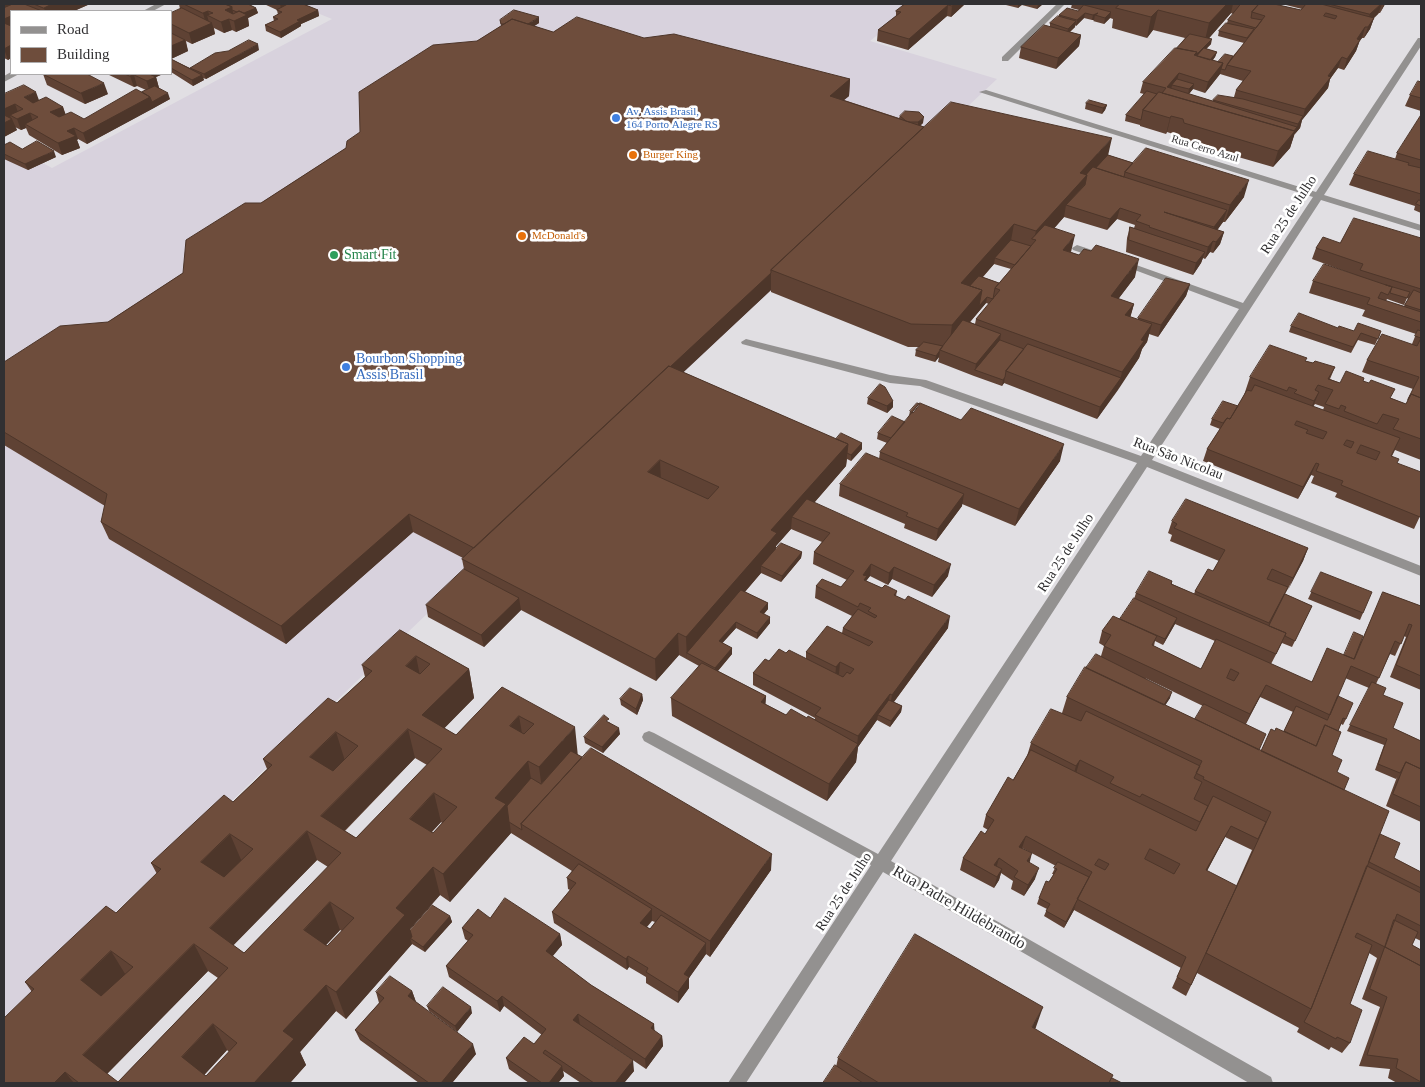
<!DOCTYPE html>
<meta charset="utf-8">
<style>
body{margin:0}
#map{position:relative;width:1425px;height:1087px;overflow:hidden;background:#e1dfe3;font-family:"Times New Roman",serif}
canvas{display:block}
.frame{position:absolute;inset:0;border:5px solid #313032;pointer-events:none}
.legend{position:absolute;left:10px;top:10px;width:162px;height:65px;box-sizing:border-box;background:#fff;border:1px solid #adacad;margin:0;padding:6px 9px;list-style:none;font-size:15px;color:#313032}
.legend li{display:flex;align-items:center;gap:10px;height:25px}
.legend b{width:25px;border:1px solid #adacad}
</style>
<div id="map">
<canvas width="1425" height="1087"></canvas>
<div class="frame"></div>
<ul class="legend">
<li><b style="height:6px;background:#939190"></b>Road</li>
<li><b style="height:14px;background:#6e4d3c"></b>Building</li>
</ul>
</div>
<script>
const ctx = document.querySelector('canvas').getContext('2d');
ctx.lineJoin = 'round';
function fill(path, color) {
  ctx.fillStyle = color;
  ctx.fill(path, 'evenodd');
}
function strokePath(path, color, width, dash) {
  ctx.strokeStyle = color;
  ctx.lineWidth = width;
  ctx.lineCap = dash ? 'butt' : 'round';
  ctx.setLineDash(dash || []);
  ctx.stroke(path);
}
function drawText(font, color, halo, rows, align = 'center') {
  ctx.font = font + ' "Times New Roman",serif';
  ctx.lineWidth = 5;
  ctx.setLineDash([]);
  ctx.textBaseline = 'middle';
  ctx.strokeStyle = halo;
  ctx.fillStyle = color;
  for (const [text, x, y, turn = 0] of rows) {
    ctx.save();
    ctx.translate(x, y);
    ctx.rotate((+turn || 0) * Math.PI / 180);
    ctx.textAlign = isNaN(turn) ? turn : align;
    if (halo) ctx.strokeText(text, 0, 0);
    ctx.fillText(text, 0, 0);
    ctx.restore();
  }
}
const built = new Path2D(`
 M295 4H916L870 41 997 79 477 566 4 1019V142L52 168 332 19Z`);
const minor = new Path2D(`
 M156 4H166L153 11H143Z
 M1057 4H1065L1008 61H1002V57Z
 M1418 38H1421V46L1324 195 1421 225V231L1321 200 1152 460 1421 566V576L1147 467 891 861 1271 1077 1273 1083H1249L883 872 746 1083H728L871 865 644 741 642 737 644 733 649 731 654 733 878 854 1137 463 920 386 890 383 742 344 741 342 746 339 890 375 926 380 1141 456 1239 309 1116 263 1121 260 1125 261 1243 303 1313 197 979 92 986 90 1316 192Z
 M11 72 19 74 4 82V76Z
 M1077 245 1104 254 1105 256 1100 259 1073 250 1072 248Z`);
const wall = new Path2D(`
 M4 4H90L74 11H11V58L8 60 4 58Z
 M179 4H248L256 8 258 13 248 18 249 26 236 32 232 30 224 33 214 28 215 34 192 44 186 41 188 51 171 59 190 68 259 50 206 79 203 78 204 80 193 86 171 72V13L180 9Z
 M264 4H303L318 10 319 16 301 24V26L281 38 266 31 265 25 274 21 273 17 278 15 277 10Z
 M905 4H965L951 17 947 16 908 50 877 41 878 30 896 16V11Z
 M1002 4H1043L1037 9 1022 5 1018 8Z
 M1072 4H1274L1301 10 1302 9 1282 4H1385L1380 13H1379L1374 18 1370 29 1364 38H1362L1360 40 1356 51 1344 70 1338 68 1330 79 1328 88 1302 120 1300 128 1294 135 1290 148 1273 167 1179 140V136L1167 132 1166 134 1140 126V125L1125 121 1126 115 1144 94 1140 93 1143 82 1177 48 1185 38 1153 30 1147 38 1112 28 1113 19 1110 18 1104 24 1093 21 1094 20H1092L1084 18 1076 26 1075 25V27L1070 32 1081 35 1079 46 1056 69 1019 58 1021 47 1050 26V23L1058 17 1059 15 1078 11 1079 10 1071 8ZM1231 13 1233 14 1228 20 1227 23 1219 31 1218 36 1244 43 1233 56 1218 62 1213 60 1215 57 1217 52 1206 49 1211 44 1209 38ZM1220 74 1243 81 1236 90 1234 97 1213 100V101L1189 94 1193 89 1205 93Z
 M500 20 539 23 534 26 553 32 644 38 850 79 849 96 844 100 899 118 900 116 923 123 920 125 924 127 1108 155 1244 197 1225 222H1223L1217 230 1224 232 1220 244 1213 253 1210 252 1205 259 1203 258 1201 263 1193 275 1126 252 1127 238 1130 227 1134 228 1135 225 1117 219 1107 230 1064 217 1054 228 1071 252 1135 277 1118 299 1134 304 1130 317 1138 320V318L1190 284 1186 296 1158 337 1149 334 1147 342 1142 349 1139 358 1097 419 1004 383 1002 386 974 376 938 362 939 357 935 362 915 356 916 350 919 347H908L771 292V290L683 372 836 439 862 443V449L851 461 847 459 846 466 814 503 948 576 932 597 892 579 888 585 870 576 866 581 882 588 897 591 896 596 948 628 894 702 902 706 901 712 890 727 877 720 858 747 856 762 827 801 672 716 671 698 699 666 679 655 656 681 521 610 484 647 428 617 426 605 464 569 462 559 463 558 413 532 286 644 109 539 101 522 105 506 4 445V362L108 322 183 273 261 203 346 148 360 132 477 41 501 26ZM994 264 1011 269 999 283 983 277ZM986 303 989 304 976 319 975 324 970 322ZM791 529 822 542 814 552 813 564 847 580 841 587 816 586 815 598 852 616 843 628 842 633 806 652V659L786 653 769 661 753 673V685L815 718V719L786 715 765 704 766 696 718 671 732 654V648L722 643 736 628 757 639 770 623 764 614 768 609V603L745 592 761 573 781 582 801 558 802 552 776 549V546Z
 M43 74 108 94 85 104 47 85Z
 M107 74H163L156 77 159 88 170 99 87 144 78 139 77 140 80 148 62 155 29 135 26 128 21 130 15 127 17 130 4 137V94L39 100 63 107 65 114 84 119 146 90 137 86 134 87Z
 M1421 82V111L1405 106 1410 95Z
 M1086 103 1107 105 1105 110 1102 114 1085 109Z
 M1421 115V213L1414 210 1415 206 1349 185 1354 174 1395 159 1397 153Z
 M4 145 22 149 56 157 28 170 4 159Z
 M1421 238V460L1395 450 1392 456 1397 463 1421 514 1414 529 1335 497 1337 493 1311 483 1314 476 1311 475 1298 499 1203 461 1207 449 1220 429 1210 425 1212 419 1238 406 1244 395 1250 377 1306 361 1313 363 1335 367 1330 379 1340 383 1363 381 1391 398 1406 404 1413 389 1362 372 1367 360 1412 344 1416 334 1362 316 1365 310 1309 293 1313 281 1355 275 1312 259 1316 248 1340 243ZM1407 298 1408 299 1404 306 1386 301 1387 299 1404 305ZM1315 404 1324 407 1323 410 1313 407Z
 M1291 326 1338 328 1354 331H1381L1375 345 1358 340 1351 353 1289 332Z
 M868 398 893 401V407L887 413 867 404Z
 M910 411 1060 461 1015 526 962 504V506L936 541 904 528 905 524 839 496 840 484 879 459 880 452 887 443 877 439 878 433 905 422 909 416Z
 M1172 521 1308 548 1303 561 1285 594 1312 606 1292 647 1282 643 1271 664 1311 682 1362 640 1383 592 1421 606V690L1390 677 1406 637 1404 636 1395 656 1390 654 1376 684 1383 695 1393 728 1421 741V822L1386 806 1397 777 1396 779 1375 770 1384 745 1347 731 1369 688 1345 678 1338 696 1346 719 1343 725 1341 724 1338 731 1332 755 1337 772 1344 790 1380 834 1394 858 1421 872V941L1415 938 1412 945 1421 950V1083H1397L1388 1078 1390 1069 1359 1066 1380 1007 1362 999 1377 958 1369 953 1350 1004V1043L1342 1053 1331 1047 1329 1050 1297 1032 1299 1028 1197 973 1186 996 1172 988 1181 968 1074 910 1064 928 1044 916 1047 909 1037 904 1039 898 1054 874H1052L1056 866 1022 848 1030 863 1035 879 1024 896 1011 889 1013 881 1001 873 999 880 994 888 960 870 963 858 985 834 988 830 983 827 986 815 1013 780 1027 756 1031 743 1062 713 1067 697 1086 668 1101 656 1104 646 1099 643 1102 631 1120 619 1134 599 1136 593 1172 581V584L1194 594 1195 591 1213 571 1219 561 1170 541 1172 535 1168 533ZM1175 624 1215 641 1201 669 1154 646 1155 641 1163 645ZM1145 678 1203 706 1195 719 1165 705 1170 698ZM1260 697 1293 712 1284 731H1275L1261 751 1259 750 1246 724ZM1225 837 1252 850 1236 886 1207 871Z
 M1321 572 1363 613 1360 620 1308 599Z
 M400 630 469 669 474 698 444 728 456 735 502 687 578 755 771 870 710 957 706 954 689 978V988L678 1003 646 983V977L629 967 627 970 554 923 552 912 570 890 568 889 567 878 572 871 511 833 450 902 440 895 410 929V930L450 916 452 922 425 952 412 944 346 1019 336 1011 300 1052 306 1065 290 1083H4L32 992 25 982 116 913 157 874 151 863 233 802 267 769 263 759 337 703 365 677 362 665ZM415 758 427 765 356 838 345 831ZM441 822 442 823 433 833 432 832ZM317 860 328 867 244 953 233 945ZM652 921 655 922 650 929 647 927ZM340 930 342 931 327 946 326 945ZM208 971 218 978 118 1082 107 1074ZM227 1050 229 1052 206 1076 204 1075Z
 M642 694 643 700 637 715 621 705 620 699Z
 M609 722 620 734 603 753 585 743 584 737Z
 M490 918 560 934 562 945 552 956 591 985 654 1024V1031L662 1036 663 1046 646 1069 609 1044 634 1071 624 1083H581L563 1071 564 1076 558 1083H529L509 1069 506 1058 534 1044 542 1035 504 1006 500 1012 449 977 446 966 468 941 465 939 462 928Z
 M412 991 416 1002 476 1054 452 1083H419L360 1040 355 1030 379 1003 376 992Z
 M427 1006 472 1013 457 1032 429 1011Z
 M1036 1027 1035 1029 1109 1083H823L836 1067 838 1058Z`);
const shadedWall = new Path2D(`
 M4 4H19L4 14Z
 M52 4H90L74 11H45L44 8Z
 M280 4H295L282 12Z
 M955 4H965L951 17 952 6Z
 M1018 4H1022L1018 8Z
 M1038 4H1043L1037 9Z
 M1227 4H1233L1231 13 1204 44 1209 23Z
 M1382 4 1378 14 1366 25 1370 14Z
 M1384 4H1385L1384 6 1380 13Z
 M948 5 947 16 908 50 909 39Z
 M232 7 234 18 229 19 232 30 224 33 221 22 225 10Z
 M256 8 258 13 248 18 249 26 236 32 234 21 241 14Z
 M318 10 319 16 301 24V26L281 38 280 32 297 20Z
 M1158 10 1153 30 1147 38 1151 17Z
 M208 11 210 17 207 15 209 23 206 24 203 13Z
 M1111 12 1110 18 1104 24 1105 18Z
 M1085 13 1084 18 1076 26 1077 20Z
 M1098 13 1095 15 1094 20H1092L1093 15Z
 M11 16V28L7 30 4 22V19Z
 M539 17V23L528 30 527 25Z
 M1374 18 1370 29 1364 38 1368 27Z
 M1076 21 1075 27 1067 34 1068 29Z
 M212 23 215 34 192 44 189 33Z
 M1365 27 1362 38 1353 50 1357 39Z
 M1081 35 1079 46 1056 69 1058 58Z
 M1212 39 1211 44 1195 60 1194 55Z
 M185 40 188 51 171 59V46Z
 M1360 40 1356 51 1344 70 1347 59Z
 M258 44 259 50 206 79 204 74Z
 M11 45V58L8 60 4 49Z
 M1217 52 1215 57 1204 70 1206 64Z
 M1342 57 1338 68 1330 79 1328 88 1302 120 1300 128 1294 135 1298 124 1303 117 1305 109Z
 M1223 63 1220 74 1205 93 1208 82Z
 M1179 73 1176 84 1172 85 1171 90 1167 87Z
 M144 74H163L156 77 159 88 150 92Z
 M134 75 137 86 134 87 130 76Z
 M202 75 204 80 193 86 192 80Z
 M850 79 849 96 829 112 830 96Z
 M104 83 108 94 85 104 81 93Z
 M1194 84 1193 89 1188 95 1189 89Z
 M36 92 40 103 28 109 24 97Z
 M168 93 170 99 154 108 152 102Z
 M150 97 154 108 87 144 83 133Z
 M15 104 19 115H10L11 119 4 116V109Z
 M1107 105 1105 110 1102 114 1103 108Z
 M63 107 67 118 54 123 50 112Z
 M30 113 34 124H25L26 128 21 130 17 119Z
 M1171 116 1167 132 1166 134 1170 118Z
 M924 117 923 123 918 128V122Z
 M12 119 17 130 4 137V123Z
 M1297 127 1290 148 1273 167 1278 151Z
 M74 128 78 139 77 140 80 148 62 155 58 143 67 131Z
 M1112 138 1107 160 1066 205 1064 217 1046 238 1036 240 1034 239 1036 231 1080 173Z
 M54 151 56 157 28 170 25 164Z
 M1249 180 1244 197 1225 222 1230 205Z
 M1120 208 1117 219 1107 230 1110 219Z
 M1227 210 1223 222 1211 239 1214 227Z
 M1014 224 1010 246 995 258 994 264 962 300 961 283Z
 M1224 232 1220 244 1213 253 1216 242Z
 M1075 235 1071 252 1063 250Z
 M1213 241 1210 252 1205 259 1208 247Z
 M1205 252 1201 263 1193 275 1196 263Z
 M1139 259 1135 277 1107 314 1111 296Z
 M771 273V290L672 383 474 548Z
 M1190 284 1186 296 1158 337 1161 325Z
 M982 290 987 297 986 303 949 347 952 325Z
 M1134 304 1129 322 1125 315Z
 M1152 324 1147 342 1142 349 1139 358 1118 390 1122 372 1141 340Z
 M1001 334 999 346 975 370 976 364Z
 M940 351 939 357 935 362 936 356Z
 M1005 377 1004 383 1002 386 1003 380Z
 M1121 378 1118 390 1097 419 1100 407Z
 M1319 392 1312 409 1307 418 1314 401Z
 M893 401V407L887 413V406Z
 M862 443V449L851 461V455Z
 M848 444 846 466 799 520 792 517 791 529 776 546V555L761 566V573L690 655 687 653V660L686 637 771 530Z
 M1064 444 1060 461 1015 526 1019 509Z
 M660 460 661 482 648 472Z
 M1316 463 1311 475 1298 499 1303 487Z
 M964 494 962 506 936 541 938 529Z
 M409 514 413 532 286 644 281 626Z
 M1308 548 1303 561 1288 590 1293 578Z
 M802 552 801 558 781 582 782 576Z
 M871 564 870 576 866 581 865 588 863 575Z
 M951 564 948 576 932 597 934 585Z
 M894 567 892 579 888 585 889 573Z
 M519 598 521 610 484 647 481 635Z
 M768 603V609L760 618V612Z
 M950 616 948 628 890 707 892 695Z
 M770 617V623L757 639V633Z
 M1177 618 1175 624 1163 645 1165 639Z
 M736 622V628L719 647V641Z
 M678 633 679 655 656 681 655 659Z
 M732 648V654L715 674V668Z
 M416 656 422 686 406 666Z
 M840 662 839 674 835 679 836 667Z
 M469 669 474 698 430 743 422 715Z
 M1266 685 1260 697 1245 725 1250 714Z
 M1172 692 1170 698 1161 712 1163 706Z
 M642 694 643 700 637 715 636 709Z
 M890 694 888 706 878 715 877 720 858 747 856 762 827 801 829 784 857 746 858 736Z
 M766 696 765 713 761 702Z
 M902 706 901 712 890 727 891 721Z
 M519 716 524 745 510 726Z
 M575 727 578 757 543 796 539 767Z
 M619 728 620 734 603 753 602 747Z
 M408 729 415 758 331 844 321 816Z
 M336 732 345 761 320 786 310 757Z
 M1080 760 1075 777 1071 783 1076 766Z
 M528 761 533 790 509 818 511 833 450 902 443 874 495 798Z
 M434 793 441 822 417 847 410 819Z
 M1231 826 1225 837 1201 882 1206 870Z
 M307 831 317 860 223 956 210 928Z
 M230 834 242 862 214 890 201 862Z
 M1026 836 1022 848 1016 858 1019 847Z
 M1032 853 1029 865 1027 861Z
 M772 854 771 870 710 957V941Z
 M999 858 996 869 994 865Z
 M433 867 440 895 410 929 413 940 410 938 412 944 346 1019 336 992 396 908Z
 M1039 868 1035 879 1024 896 1028 885Z
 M1002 869 999 880 994 888 997 877Z
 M330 902 340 930 315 957 304 930Z
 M1076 904 1074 910 1064 928 1066 922Z
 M652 909V920L641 934 640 923Z
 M450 916 452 922 425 952 423 947Z
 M560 934 562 945 548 962 546 951Z
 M706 943V954L689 978V988L678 1003V992L684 974Z
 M194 944 208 971 101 1080 83 1055Z
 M111 951 127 977 98 1006 81 980Z
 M628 956 629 967 627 970 626 959Z
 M326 985 336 1011 300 1052 306 1065 290 1083H254L283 1031Z
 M412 991 416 1002 408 996Z
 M502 996 504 1006 500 1012 497 1001Z
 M471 1007 472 1013 457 1032 455 1026Z
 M1043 1007 1036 1027 1025 1047 1032 1027Z
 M578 1014 580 1025 573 1020Z
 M213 1024 227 1050 197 1083 182 1057Z
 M654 1024 655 1035 651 1028Z
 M662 1036 663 1046 646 1069 645 1059Z
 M473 1044 476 1054 452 1083H441Z
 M633 1060 634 1071 624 1083H615Z
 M562 1066 564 1076 558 1083H549Z
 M65 1072 74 1083H54Z`);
const building = new Path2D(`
 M13 4H24L42 11H11V16L4 19V8Z
 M34 4H52L44 8Z
 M184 4H225L232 7 225 10 233 14 239 11 247 15 234 21 229 19 221 22 207 15 213 13 208 11 203 13Z
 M225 4H248L256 8 244 13 239 11 237 12 232 10V7Z
 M288 4H303L318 10 297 20 300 21 280 32 265 25 278 19 273 17 282 12 277 10Z
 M905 4H955L952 6 948 5 909 39 878 30 901 12 896 11Z
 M1120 4H1227L1209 23 1158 10 1151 17 1116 8Z
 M1241 4H1259L1252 12 1251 18 1262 20 1256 28 1228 20Z
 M1259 4H1274L1301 10 1306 4H1321L1374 18 1368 27H1365L1357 39 1360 40 1347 59 1342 57 1328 76 1331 77 1305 109 1236 90 1251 71 1227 65 1265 16 1252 12ZM1326 13 1337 16 1335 19 1324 16Z
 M1329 4H1381L1370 14Z
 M1084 5 1111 12 1105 18 1095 15 1098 13 1093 15 1085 13 1077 20 1059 15 1067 8 1078 11Z
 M182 8 212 23 189 33 171 24V13Z
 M514 10 539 17 528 24 512 19 504 24H501L500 20Z
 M1058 16 1076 21 1068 29 1050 23Z
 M577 17 644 38 674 34 850 79 830 96 924 127 771 270V273L670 367 669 366 474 548 409 514 281 626 101 522 107 494 4 432V362L60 326 108 322 183 273 186 240 245 203H261L346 148 347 141 360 132 359 92 433 45 477 41 512 19 553 32Z
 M4 23 11 26V45L4 49Z
 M1226 23 1254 29 1247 38 1219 31Z
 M1044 25 1081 35 1058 58 1021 47Z
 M171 33 185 40 171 46Z
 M1190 34 1212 39 1197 54V52L1177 48Z
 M249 40 258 44 204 74 190 68 215 53 228 51Z
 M1175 48 1197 52 1194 55 1223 63 1208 82 1179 73 1167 87 1297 127 1294 131 1162 93 1166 88 1143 82Z
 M1204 48 1217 52 1210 60 1197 56Z
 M1225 54 1233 56 1227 65 1225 70 1221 69 1223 63 1218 62Z
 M171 59 202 75 192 80 171 68Z
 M43 74H87L104 83 81 93Z
 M125 74H149L156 77 147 81 134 75 130 76Z
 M1177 79 1194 84 1189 89 1172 85Z
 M1418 81 1421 82V98L1410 95Z
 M24 85 36 92 24 97 33 103 46 97 63 107 50 112 59 117 71 112 84 119 136 89 150 97 83 133 74 128 67 131 76 136 58 143 25 124 38 117 30 113 17 119 10 115 23 109 15 104 4 109V94Z
 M155 86 168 93 152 102 150 97 142 92Z
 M1147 91 1157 94 1143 110 1141 120 1126 115Z
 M1159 92 1295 131 1278 151 1184 123 1183 119 1171 116 1170 118 1143 110Z
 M1218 95 1243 99 1303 116 1298 124 1213 100Z
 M1089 100 1107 105 1103 108 1086 103Z
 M951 102 1112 138 1080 173 1087 175 1036 231 1014 224 961 283 982 290 952 325 911 324 771 270Z
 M905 111 919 112 924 117 918 122H910L906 121 900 116Z
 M4 115 12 119 4 123Z
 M1421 115V160L1397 153Z
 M37 141 54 151 25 164 4 154V145L10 142 22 149Z
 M1146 148 1249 180 1230 205 1125 172Z
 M1368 151 1409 163 1408 165 1421 168V194L1354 174Z
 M1108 155 1133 163 1125 172 1124 177 1096 168Z
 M1093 167 1227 210 1214 227 1164 212 1224 232 1216 242 1213 241 1208 247 1149 227 1150 226 1136 221 1141 215 1120 208 1110 219 1066 205 1085 185 1087 175H1086Z
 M1419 200 1421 201V206L1416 204Z
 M1354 218 1421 238V289L1360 270 1363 264 1316 248 1323 237 1340 243Z
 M1045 225 1075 235 1063 250 1079 255 1084 249 1091 251 1096 245 1139 259 1111 296 1134 304 1125 315 1152 324 1141 340 1144 341 1122 372 976 319 1000 290 995 288 1036 240 1032 239Z
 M1130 227 1205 252 1196 263 1129 240Z
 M1011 240 1031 246 1015 265 995 258Z
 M1324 264 1392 287 1388 295 1381 292 1378 298 1421 312V322L1367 304 1370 298 1313 281Z
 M979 276 999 283 995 288 993 299 987 297 979 306 982 290 970 286Z
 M1166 278 1190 284 1161 325 1138 318Z
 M1386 285 1410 292 1407 298 1390 293 1392 287Z
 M1414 290 1421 293V310L1405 305Z
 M1299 313 1338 328 1339 326 1354 331 1358 323 1381 331 1378 339 1361 333 1353 347 1291 326Z
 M963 320 1001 334 976 364 940 350Z
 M1418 330 1421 331V398L1411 394 1408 400V399L1419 377 1367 360 1382 334 1417 346 1421 338 1415 336Z
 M1000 340 1024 349 1006 371 1005 377 1003 380 975 370Z
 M924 342 943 346 936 356 916 350Z
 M1028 344 1121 378 1100 407 1006 371Z
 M1270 345 1307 358 1305 361 1313 363 1315 361 1335 367 1328 379 1340 383 1346 371 1364 378 1363 381 1369 383 1371 380 1395 389 1390 398 1406 404 1411 394 1421 398V439L1393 429 1399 419 1383 414 1377 424 1344 411 1346 407 1341 405 1339 409 1325 404 1333 390 1318 385 1315 390 1319 392 1314 401 1294 393 1297 390 1289 387 1287 391 1250 377Z
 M669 366 848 444 771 530 777 533 686 637 678 633 655 659 462 559ZM660 460 719 487 708 499 648 472Z
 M880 384 885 387 893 401 887 406 868 398Z
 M1255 385 1400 438 1391 456 1399 459 1397 463 1421 472V514L1420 517 1341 485 1343 481 1316 471 1319 464 1316 463 1303 487 1207 449 1227 418 1230 419 1247 390 1251 391ZM1297 421 1327 432 1323 439 1306 433 1308 430 1295 425ZM1347 440 1354 442 1351 448 1344 445ZM1361 445 1380 452 1376 460 1357 453Z
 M1223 401 1238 406 1230 419 1227 418 1223 423 1212 419Z
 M917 403 920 404 913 413 910 411Z
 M920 403 961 420 971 408 1064 444 1019 509 880 452Z
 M892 416 905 422 891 438 878 433Z
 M841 433 862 443 851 455 847 453 848 444 836 439Z
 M866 453 964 494 938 529 906 516 908 513 840 484Z
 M807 499 951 564 934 585 894 567 889 573 871 564 863 575 867 576 864 580 882 588 885 585 897 591 894 595 905 600 908 596 950 616 892 695 890 694 858 736 815 715 821 708 753 673 765 659 769 661 779 649 786 653 789 650 843 677 847 672 850 674 854 669 840 662 836 667 806 652 827 626 869 646 873 642 843 628 858 609 875 618 877 616 868 611 871 608 860 603 858 607 816 586 822 579 841 587 854 571 814 552 830 533 792 517Z
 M1186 499 1308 548 1293 578 1272 569 1267 579 1288 587 1269 623 1195 591 1208 569 1213 571 1225 550 1174 528 1177 524 1172 521Z
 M781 543 802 552 782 576 761 566Z
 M464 569 519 598 481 635 426 605Z
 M1149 571 1172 581 1171 584 1286 633 1276 654 1136 593Z
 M1321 572 1372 592 1363 613 1311 592Z
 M741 590 768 603 760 612 770 617 757 633 736 622 719 641 732 648 715 668 687 653Z
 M1383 592 1421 606V676L1396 665 1412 625 1409 624 1401 644 1395 641 1379 678 1351 666 1330 715 1266 685 1250 714 1104 646 1111 635 1102 631 1113 616 1157 636 1152 645 1201 669 1216 639 1312 682 1327 648 1354 659ZM1231 669 1239 673 1234 681 1227 678Z
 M1285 594 1312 606 1295 641 1285 636 1286 633 1269 626Z
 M1134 598 1177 618 1165 639 1120 619Z
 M400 630 469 669 422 715 456 735 502 687 575 727 539 767 528 761 495 798 506 804 443 874 433 867 396 908 405 915 336 992 326 985 283 1031 294 1039 254 1083H79L65 1072 54 1083H4V1018L34 989 25 982 106 906 116 913 161 869 151 863 224 795 233 802 272 765 263 759 328 698 337 703 372 671 362 665ZM416 656 430 664 420 674 406 666ZM519 716 534 724 524 734 510 726ZM408 729 442 749 356 838 321 816ZM336 732 358 746 333 771 310 757ZM434 793 457 807 433 833 410 819ZM307 831 341 853 244 953 210 928ZM230 834 253 849 224 877 201 862ZM330 902 354 918 327 946 304 930ZM194 944 228 968 118 1082 83 1055ZM111 951 133 967 101 996 81 980ZM213 1024 237 1043 206 1076 182 1057Z
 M1354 632 1363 636 1354 659 1344 655Z
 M1096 654 1172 692 1164 705 1086 668Z
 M702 663 766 696 761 702 786 715 791 709 807 718 808 716 858 744 829 784 671 698Z
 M1085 667 1389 811 1311 1009 1206 953 1271 812 1203 779 1204 777 1196 773 1202 761 1067 697Z
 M1372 682 1386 688 1383 695 1403 703 1393 728 1421 741V769L1406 762 1400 773 1378 764 1387 739 1350 725Z
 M630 688 642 694 636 709 620 699Z
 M1338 696 1353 703 1346 719 1343 718 1338 731 1325 725 1316 746 1284 731 1296 706 1327 720Z
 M889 700 902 706 891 721 878 715Z
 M1204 704 1266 734 1259 750 1195 719Z
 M1051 709 1081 721 1086 711 1200 766 1194 778 1202 782 1194 799 1208 806 1200 822 1142 794 1140 797 1110 783 1114 777 1080 760 1076 766 1031 743Z
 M604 715 609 719 606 721 619 728 602 747 584 737Z
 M1325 725 1341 732 1332 755 1342 760 1337 772 1349 778 1344 790 1261 751 1271 729 1275 731 1276 728 1316 746Z
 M591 748 772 854 710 941 521 824Z
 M1031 750 1196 831 1213 796 1266 822 1258 839 1231 826 1206 870 1237 886 1191 985 1177 977 1186 957 1077 899 1092 872 1026 836 1019 847 1032 853 1027 861 1039 868 1028 885 1014 877 1018 871 999 858 994 865 1002 869 997 877 963 858 981 831 985 834 994 820 986 815 1008 777 1013 780ZM1150 849 1180 864 1174 874 1145 859ZM1099 859 1109 864 1105 870 1095 865Z
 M571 751 582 757 521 824 522 830 509 822 507 806 531 778 541 784Z
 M1406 762 1421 769V807L1393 794Z
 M1380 834 1400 843 1394 858 1421 872V888L1369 862Z
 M1058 862 1089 877 1066 922 1046 911 1050 904 1039 898 1046 881 1049 882 1057 869 1054 868Z
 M579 864 652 909 640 923 650 929 661 915 706 943 684 974 689 977 678 992 646 972 648 968 628 956 626 959 552 912 576 883 567 878Z
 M1367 866 1421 893V926L1397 914 1385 947 1357 933 1355 937 1372 945 1350 1004 1362 1010 1350 1043 1337 1037 1336 1039 1304 1022 1311 1009Z
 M505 898 560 934 546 951 591 985 654 1024 651 1028 662 1036 645 1059 578 1014 573 1020 633 1060 615 1083H594L545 1050 543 1053 562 1066 549 1083H542L506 1058 524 1037 534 1044 546 1029 502 996 497 1001 446 966 473 935 462 928 478 909 490 918Z
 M432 905 450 916 423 947 410 938 412 937 410 930Z
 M1394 920 1418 932 1412 945 1421 950V966L1385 947Z
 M915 934 1043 1007 1032 1027 1113 1075 1109 1083H879L838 1058Z
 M1385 947 1421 966V1082L1396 1068 1398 1059 1367 1055 1387 997 1370 989Z
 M390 976 412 991 408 996 473 1044 441 1083H429L355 1030 384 998 376 992Z
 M443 987 471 1007 455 1026 427 1006Z
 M835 1065 863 1083H823Z
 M1112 1078 1122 1083H1109Z`);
const markers = [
 [616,118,5,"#3f7fe0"],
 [633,155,5,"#e8710a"],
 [522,236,5,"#e8710a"],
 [334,255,5,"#2e9e5b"],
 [346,367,5,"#3f7fe0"]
];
const farShopnames = [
 ["Av. Assis Brasil,",626,112],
 ["164 Porto Alegre RS",626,125]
];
const farStreetnames = [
 ["Rua Cerro Azul",1205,149,17]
];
const farFoodnames = [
 ["Burger King",643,155],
 ["McDonald's",532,236]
];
const streetNames = [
 ["Rua 25 de Julho",1289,215,-57],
 ["Rua São Nicolau",1178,459,21],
 ["Rua 25 de Julho",1066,553,-57],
 ["Rua 25 de Julho",844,892,-57]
];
const leisureNames = [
 ["Smart Fit",344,255]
];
const shopNames = [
 ["Bourbon Shopping",356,359],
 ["Assis Brasil",356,375]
];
const nearStreetnames = [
 ["Rua Padre Hildebrando",959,908,30]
];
fill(built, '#d8d2dd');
fill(minor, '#939190');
fill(wall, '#5f4234');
fill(shadedWall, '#4d362a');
fill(building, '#6e4d3c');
strokePath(building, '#4d362a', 1);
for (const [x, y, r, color] of markers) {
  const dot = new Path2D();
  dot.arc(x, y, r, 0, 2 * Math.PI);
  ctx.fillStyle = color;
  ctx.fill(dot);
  strokePath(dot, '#fff', 2);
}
drawText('11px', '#366cbe', '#fff', farShopnames, 'left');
drawText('11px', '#313032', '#fff', farStreetnames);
drawText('11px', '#c56008', '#fff', farFoodnames, 'left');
drawText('14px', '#313032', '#fff', streetNames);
drawText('14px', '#27864d', '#fff', leisureNames, 'left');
drawText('14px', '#366cbe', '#fff', shopNames, 'left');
drawText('16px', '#313032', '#fff', nearStreetnames);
</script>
